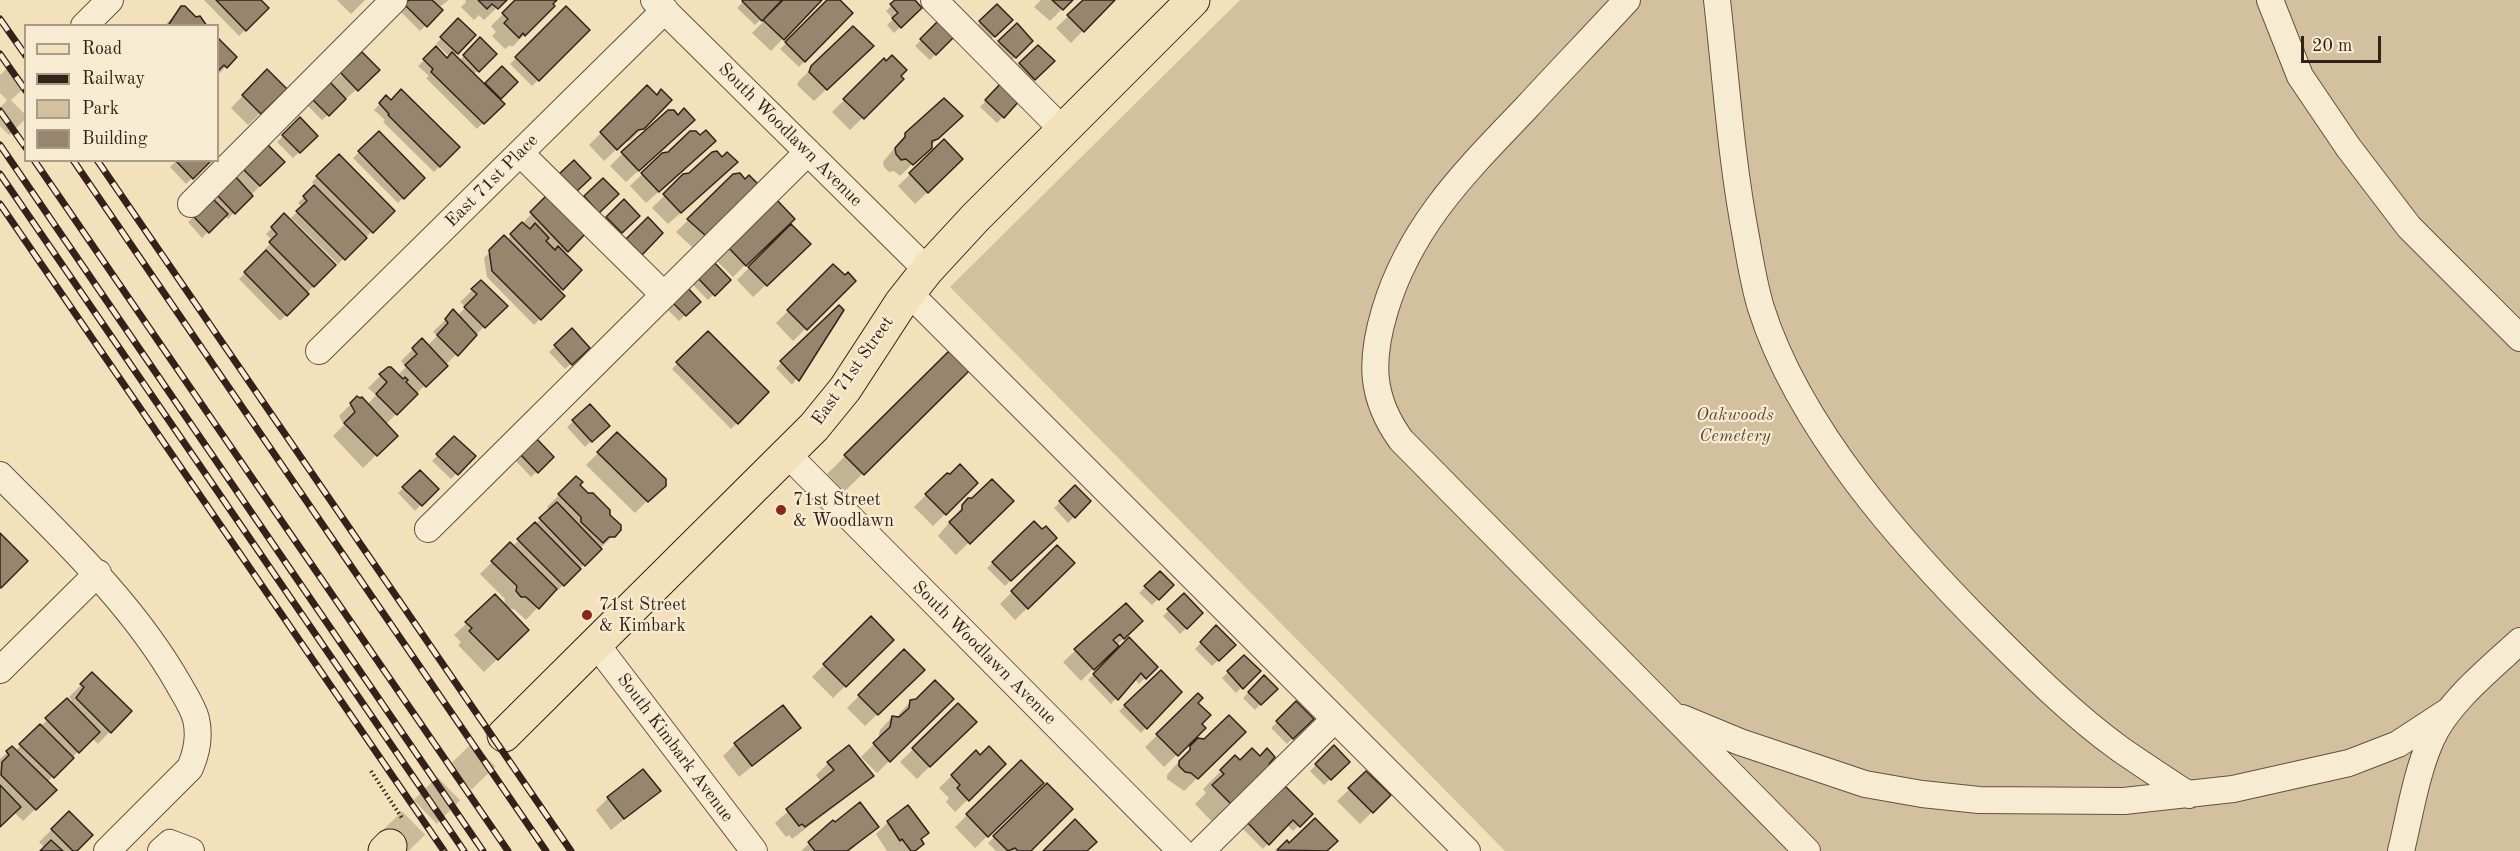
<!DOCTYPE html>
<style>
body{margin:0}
#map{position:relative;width:2520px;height:851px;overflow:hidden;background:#f2e1ba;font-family:"Old Standard TT",serif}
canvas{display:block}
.legend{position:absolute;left:24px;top:24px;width:195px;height:138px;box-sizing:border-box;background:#f7ecd2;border:2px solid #a99b88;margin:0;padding:8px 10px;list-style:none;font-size:18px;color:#342119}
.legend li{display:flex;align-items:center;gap:12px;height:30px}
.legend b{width:30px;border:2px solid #a99b88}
.scale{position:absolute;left:2301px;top:36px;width:80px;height:27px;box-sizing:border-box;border:3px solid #342119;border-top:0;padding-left:8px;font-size:18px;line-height:21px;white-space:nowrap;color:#342119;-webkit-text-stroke:4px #f7ecd2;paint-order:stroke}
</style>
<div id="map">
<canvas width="2520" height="851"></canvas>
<ul class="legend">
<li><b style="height:8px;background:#f2e1ba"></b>Road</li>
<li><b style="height:8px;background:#342119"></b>Railway</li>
<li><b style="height:16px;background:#d2c09f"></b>Park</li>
<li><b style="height:16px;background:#97856d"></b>Building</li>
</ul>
<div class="scale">20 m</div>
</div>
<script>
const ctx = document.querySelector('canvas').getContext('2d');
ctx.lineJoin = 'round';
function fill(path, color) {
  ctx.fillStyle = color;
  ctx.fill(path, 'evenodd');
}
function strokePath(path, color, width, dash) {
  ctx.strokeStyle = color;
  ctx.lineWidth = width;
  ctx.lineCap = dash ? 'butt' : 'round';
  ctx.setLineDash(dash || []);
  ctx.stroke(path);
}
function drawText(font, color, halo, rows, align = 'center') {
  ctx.font = font + ' "Old Standard TT",serif';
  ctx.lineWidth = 4.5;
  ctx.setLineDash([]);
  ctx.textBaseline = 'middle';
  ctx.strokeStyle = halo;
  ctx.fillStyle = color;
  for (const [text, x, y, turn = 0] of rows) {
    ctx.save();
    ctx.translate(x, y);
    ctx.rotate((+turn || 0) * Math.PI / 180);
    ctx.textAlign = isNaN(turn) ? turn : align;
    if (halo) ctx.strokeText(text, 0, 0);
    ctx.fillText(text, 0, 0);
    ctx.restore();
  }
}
const green = new Path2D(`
 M1240 0H2520V851H1505L950 287Z`);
const shadow = new Path2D(`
 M204 0H259L267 8 239 36Z
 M337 0H365L351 14Z
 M411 0H449L438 8 441 10 420 31 400 11Z
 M465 0H505L484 20 479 15 474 20 461 7 466 2Z
 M517 0H556L552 4 553 6 512 47 510 45 505 49 492 36 496 32 491 26Z
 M745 0H780L755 25 737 8Z
 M785 0H820L771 51 752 33Z
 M830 0H838L851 13 799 67 780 49Z
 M897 0H913L920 8 894 33 887 25 893 19 886 11Z
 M1041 0H1071L1050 21 1034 7Z
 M1085 0H1113L1071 43 1056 28Z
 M997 6 1011 20 988 42 975 28Z
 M566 8 588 30 532 86 510 64Z
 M176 14 204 26H164Z
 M458 20 474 35 454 56 459 61 480 39 495 54 473 75 484 86 502 68 516 82 498 100 502 104 477 129 426 78 429 76 418 66 436 49 447 60 450 57 436 44Z
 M939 22 953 36 930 60 915 46Z
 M1017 25 1031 41 1009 63 994 48Z
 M853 28 859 58 814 101 797 85 799 81Z
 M218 40 235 57 218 75Z
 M1038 47 1052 61 1029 84 1014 69Z
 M362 54 365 82 322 120 308 106Z
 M884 60 902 79 850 130 832 112Z
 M267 71 285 89 248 125 231 108Z
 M1002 84 1018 100 997 123 980 107Z
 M647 87 656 97 670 100 630 141 624 142 604 161 589 145Z
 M386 97 458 148 434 172 383 122 385 120 374 110Z
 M961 116 900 176 894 171 889 172 884 167 883 162 906 134Z
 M300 119 316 136 293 158 277 142Z
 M681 132 626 182 610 166 643 133Z
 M379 133 423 178 398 203 353 158Z
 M944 141 949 172 915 204 898 186Z
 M266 145 283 162 228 219 224 215 202 238 188 222 236 179 240 175 238 173Z
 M702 153 646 203 630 186 663 154Z
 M339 156 393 211 338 264 291 218 302 207 298 203 315 186 312 182Z
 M177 160 209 161 186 184 170 167Z
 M724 175 668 224 652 208 684 176Z
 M734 175 756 184 692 247 676 232Z
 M549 195 585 232 562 256 580 270 559 292 563 296 534 325 487 277 484 258 504 238 507 240Z
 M624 201 638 216 615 238 601 224Z
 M284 216 334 265 280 321 239 279 267 251 265 249 273 241 266 234Z
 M792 219 733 277 715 259 727 247Z
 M791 226 797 256 753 297 737 280Z
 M712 262 729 280 708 300 690 282Z
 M833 266 854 281 793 341 776 323Z
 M481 282 505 306 386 424 396 435 363 468 333 436 344 425 339 416 357 398 367 405 376 395 368 388 388 368 398 375 406 367 401 361 422 340 427 346 437 336 433 332 453 312 457 316 466 307 460 302Z
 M685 287 699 302 679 321 665 307Z
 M839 307 842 310 792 385 776 368Z
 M572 331 588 348 565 369 549 352Z
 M708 333 767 392 731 429 672 369Z
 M949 353 967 371 844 492 827 474Z
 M590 406 602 431 585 447 567 427Z
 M617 434 665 483 635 513 586 465Z
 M454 438 473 456 451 479 432 461Z
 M536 440 552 457 531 477 515 460Z
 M420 472 437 489 415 511 398 493Z
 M947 474 976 483 933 526 914 507Z
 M576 478 577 485 609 515 619 530 557 591 555 589 526 620 514 609H507L527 630 484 672 458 645 461 642 454 635 467 623 504 606 505 599 480 574 510 544 512 547 550 510 547 507Z
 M1075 487 1089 501 1068 523 1054 508Z
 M968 500 1012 501 956 555 938 536Z
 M1034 523 1042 531 1055 538 1005 586 987 568Z
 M1057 547 1073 563 1015 620 1000 604Z
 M1160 573 1172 585 1152 605 1139 593Z
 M1184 595 1201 613 1180 634 1163 616Z
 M1125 605 1141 621 1081 681 1063 662Z
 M871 618 892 640 833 698 812 677Z
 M1216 627 1234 645 1212 666 1195 649Z
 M1129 640 1156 667 1139 684 1134 678 1111 704 1088 680Z
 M904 651 923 670 865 726 847 708Z
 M1244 657 1258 671 1236 693 1222 678Z
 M1161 673 1180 692 1141 733 1119 711Z
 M92 674 129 711 98 744 92 738 47 782 55 790 23 821 14 812 0 825V759L12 748 15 751 47 720 70 704 72 700 69 697Z
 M1264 677 1275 689 1255 710 1243 698Z
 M1198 696 1196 703 1200 724 1204 728 1164 767 1145 747Z
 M952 699 877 773 861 757 878 740 880 730 892 717 897 719 899 714 911 701Z
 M1296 703 1312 719 1287 744 1271 728Z
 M958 705 975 722 917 779 900 762Z
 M799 728 739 777 723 756 735 744Z
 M1244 732 1184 791 1167 779V775L1198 740Z
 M1334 747 1348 762 1324 785 1310 771Z
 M976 753 979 757 1004 764 955 812 946 802 949 798 939 788Z
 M1235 757 1240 762 1273 757 1214 824 1195 804 1206 793 1203 789Z
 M1021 762 1042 783 975 848 955 827Z
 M828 763 872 776 859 788 792 839 789 835 786 837 775 823 821 782 816 775Z
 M1366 773 1389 795 1360 824 1337 801Z
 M1047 785 1029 851H996L988 843Z
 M659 791 611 830 596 810 608 798Z
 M1255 812 1311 814 1293 831 1286 824 1263 849 1241 827Z
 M69 813 75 851H42L45 848 39 842Z
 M833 822 877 826 850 851H801Z
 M888 822 927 833 920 841 915 851H887L876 834Z
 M1336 841 1325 851H1278L1287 843 1289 845Z`);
const building = new Path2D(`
 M216 0H261L269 8 246 31Z
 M409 0H432L443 10 427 27 404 4Z
 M478 0H507L498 9 492 4 487 9Z
 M515 0H557L553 4 555 6 525 36 523 33 519 38 504 23 508 19 502 13Z
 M743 0H782L762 21 742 1Z
 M783 0H822L784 40 763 20Z
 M827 0H840L853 13 805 62 785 42Z
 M895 0H915L922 8 901 28 892 18 898 13 890 4Z
 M1052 0H1073L1063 10Z
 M1083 0H1115L1084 32 1067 15Z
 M997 4 1013 20 995 37 979 21Z
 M181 6H185L196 17 200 16 207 26H171L169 24Z
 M566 6 590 30 539 81 515 57Z
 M458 18 476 35 458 54 440 37Z
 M939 20 955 36 936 55 920 39Z
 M1017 23 1033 41 1016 58 998 41Z
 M853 26 874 46 827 90 809 72 811 66Z
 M480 37 497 54 479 72 463 55Z
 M218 38 237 57 227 68 224 65 218 71Z
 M1038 45 1055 61 1035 80 1019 63Z
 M436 46 447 58 452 52 505 104 484 124 431 72 433 69 423 59Z
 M362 52 380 70 358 91 340 72Z
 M892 55 907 70 901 76 904 79 864 119 843 99 884 58 886 61Z
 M502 66 518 82 501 99 485 83Z
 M267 69 287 89 261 114 242 95Z
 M330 82 346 99 329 116 312 99Z
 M1002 82 1020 100 1004 118 985 100Z
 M647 85 657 95 661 89 672 100 644 129 638 130 617 150 600 132Z
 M401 89 460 147 440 167 388 115 389 114 379 103 386 95 391 100Z
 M944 98 963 116 938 139 932 141V148L913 165 906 159 901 160 896 154 895 148 905 137V133Z
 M684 108 695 120 639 171 621 152 668 110H674L678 115Z
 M300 117 318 136 300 153 282 135Z
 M706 130 716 141 659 192 641 173 662 153 668 152 690 131H696L700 135Z
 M379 131 425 178 404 199 358 151Z
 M944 139 963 159 928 193 909 173Z
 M266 143 285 162 260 186 243 169 251 162 249 160Z
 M717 151 722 157 727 152 738 162 681 213 663 194 683 174 689 173 712 152Z
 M339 154 395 211 373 233 316 176Z
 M175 160H210L211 161 193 179Z
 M574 160 591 178 576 192 559 174Z
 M740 173 745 179 749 175 758 184 706 236 687 219 733 174Z
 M235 176 253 196 235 214 216 194Z
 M603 178 619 194 599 213 584 196Z
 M314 185 367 238 345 260 296 211 307 201 303 196Z
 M549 193 587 232 568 252 530 212Z
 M212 198 228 214 209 233 193 216Z
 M775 198 795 219 746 266 726 245Z
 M624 199 640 216 622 233 606 217Z
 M284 213 336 265 314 287 269 242 277 234 271 227Z
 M648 217 663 233 642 255 626 239Z
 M522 222 530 229 535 223 549 238 546 241 555 250 558 246 582 270 563 290 510 234Z
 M791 224 811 244 767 286 748 267Z
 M504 235 565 296 541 320 492 271 489 250Z
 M266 250 309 294 287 316 244 272Z
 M712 260 731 280 715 296 695 275Z
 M833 264 845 275 848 272 856 281 807 330 787 310Z
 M481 280 508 306 485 328 464 307 477 294 471 289Z
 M685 285 701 302 686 316 670 300Z
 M839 305 844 310 799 381 780 361Z
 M453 309 477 335 458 356 437 335 448 323 445 319Z
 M572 328 590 348 572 365 554 345Z
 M708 331 769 392 738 424 676 362Z
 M422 338 448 366 426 387 405 365 417 354 412 348Z
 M949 351 969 371 864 475 844 455Z
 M388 367H391L403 379 405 377 408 380 406 382 418 394 397 415 376 394 387 382 379 374Z
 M357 396 360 398 362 397 398 436 377 456 344 423 355 412 350 403Z
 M590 404 610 426 592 442 572 420Z
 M617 432 666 479V486L648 502 597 452Z
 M454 436 476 456 458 475 436 454Z
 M536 438 554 457 538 473 520 454Z
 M960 464 978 483 946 515 925 494 947 473 950 474Z
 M420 470 439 489 422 506 402 487Z
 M576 476 583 482 580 485 588 493H593L610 510V515L621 525V530L615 537H609L603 543 581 522V517L558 494Z
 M992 479 1014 501 970 544 949 522 962 510V505L968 498H972Z
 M1075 485 1091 501 1075 518 1059 501Z
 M557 502 602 549 585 566 539 518Z
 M1034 521 1042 529 1046 526 1057 538 1011 581 992 562Z
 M535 522 581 569 564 586 517 539Z
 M0 533 28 561 1 588 0 587Z
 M510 542 557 589 539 609 526 597H521L516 591 517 586 491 561Z
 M1057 545 1075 563 1028 609 1011 591Z
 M1160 571 1174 585 1159 600 1144 586Z
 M1184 593 1203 613 1187 629 1167 609Z
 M495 594 529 630 498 660 469 631 472 628 465 622Z
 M1126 603 1143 621 1124 639 1120 634 1113 640 1119 646 1094 670 1074 649Z
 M871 616 894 640 846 687 823 664Z
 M1216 625 1236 645 1219 661 1200 642Z
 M1129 637 1158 667 1146 679 1141 673 1118 700 1093 674Z
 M904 649 925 670 878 715 858 695Z
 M1244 655 1261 671 1243 689 1227 671Z
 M1161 670 1182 692 1147 729 1124 705Z
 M92 672 132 711 111 733 76 698 84 687 80 684Z
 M1264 675 1278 689 1261 705 1248 692Z
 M935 680 954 699 890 762 873 743 890 727 892 716 899 717 909 708 910 700 916 699Z
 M1198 693 1203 698 1198 703 1211 715 1202 724 1206 728 1178 756 1156 734Z
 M67 698 100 732 79 753 45 718Z
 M1296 701 1314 719 1293 739 1276 721Z
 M958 703 977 722 930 767 912 748Z
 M783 705 801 728 752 766 734 743Z
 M1229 715 1246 732 1198 779 1191 773 1185 772 1179 766V761L1190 750V746L1198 738 1204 739Z
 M40 724 74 758 54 778 19 744Z
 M849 745 874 776 805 827 802 824 799 826 786 809 834 770 827 762Z
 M1334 745 1350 762 1331 780 1315 764Z
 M12 746 57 790 36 810 1 775 2 762 9 755 6 751Z
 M989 746 1006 764 969 801 957 788 960 785 951 775 976 750 980 755Z
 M1252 748 1260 756 1267 748 1275 757 1269 764 1273 768 1234 807 1212 785 1224 774 1220 770 1235 755 1240 760Z
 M1021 760 1044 783 988 837 966 814Z
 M643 769 661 791 624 819 607 797Z
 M1366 771 1391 795 1373 813 1348 788Z
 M1047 783 1073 809 1031 851H1018L1015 848 1008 851 993 836Z
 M0 785 21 807 0 827Z
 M1284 785 1313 814 1300 827 1293 820 1269 845 1245 820Z
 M860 802 879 827 847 851H815L808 842 833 820 835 822Z
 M908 805 929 833 921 839 924 844 915 851H911L902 839 900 841 887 821Z
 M69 811 93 835 77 851H73L51 829Z
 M1315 818 1338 841 1327 851 1277 850 1287 840 1289 843Z
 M1075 819 1097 842 1087 851H1043Z
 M51 840 63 851H40Z`);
const minorTunnel = new Path2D(`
 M0 93 26 68
 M0 126 26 100`);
const majorTunnel = new Path2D(`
 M390 846 504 735`);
const path = new Path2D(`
 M371 771 402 818`);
const minor = new Path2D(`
 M654 0 927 270
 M934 0 1063 130
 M1627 0C1594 36 1560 71 1527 107 1467 170 1411 224 1385 310 1370 360 1370 397 1401 440L1807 851
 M1717 0C1726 79 1731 159 1746 237 1750 261 1754 285 1761 308 1799 428 1903 545 1990 632 2031 673 2073 715 2120 749 2143 765 2166 780 2189 795
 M2270 0 2300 76 2348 147 2409 227 2520 338
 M84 26 110 0
 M520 153 664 295
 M191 204 394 0
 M909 293 1467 851
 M319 351 665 10
 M788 455 1181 851
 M0 475C64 540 132 603 178 683 184 694 193 707 196 719 200 736 197 752 190 768L107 851
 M428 529 808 152
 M596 644 754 851
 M0 670 98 573
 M1682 718 1740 742 1865 784 1922 794 1979 800 2124 801 2233 789 2349 763 2398 744 2450 710
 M161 851 170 843 191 851
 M1201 851 1335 719
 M2401 851C2410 814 2416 774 2431 740 2447 703 2491 668 2520 641`);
const major = new Path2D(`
 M504 735 814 427 845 389 901 303 927 270 975 218 1193 0
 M385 851 390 846`);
const rail = new Path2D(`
 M0 19 26 56
 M0 54 26 91
 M0 111 26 148
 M0 145 483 851
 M34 160 508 851
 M73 160 546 851
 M97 160 571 851
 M0 174 464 851
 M0 204 444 851`);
const markers = [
 [781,510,6,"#8f2418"],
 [587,615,6,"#8f2418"]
];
const streetNames = [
 ["South Woodlawn Avenue",790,135,45],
 ["East 71st Place",492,181,-45],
 ["East 71st Street",853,371,-55],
 ["South Woodlawn Avenue",984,653,45],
 ["South Kimbark Avenue",675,748,53]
];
const parkNames = [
 ["Oakwoods",1735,415],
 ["Cemetery",1735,436]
];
const poiNames = [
 ["71st Street",793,500],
 ["& Woodlawn",793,521],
 ["71st Street",599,605],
 ["& Kimbark",599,626]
];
fill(green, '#d2c09f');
fill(shadow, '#0003');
fill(building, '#97856d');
strokePath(building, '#342119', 1.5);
strokePath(minorTunnel, '#ccbb9a', 26, [26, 13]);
strokePath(majorTunnel, '#ccbb9a', 33, [33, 16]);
strokePath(minor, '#645141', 28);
strokePath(major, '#342119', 35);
strokePath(path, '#342119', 4, [1.5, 3]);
strokePath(minor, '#f7ecd2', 26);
strokePath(major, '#f2e1ba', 33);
strokePath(rail, '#342119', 7);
strokePath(rail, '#f7ecd2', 4.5, [14]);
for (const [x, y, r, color] of markers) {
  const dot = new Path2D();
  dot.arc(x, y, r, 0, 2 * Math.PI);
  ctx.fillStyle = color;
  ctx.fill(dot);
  strokePath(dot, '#f7ecd2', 2);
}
drawText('18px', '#342119', '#f7ecd2', streetNames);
drawText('italic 18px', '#5c493a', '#f7ecd2', parkNames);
drawText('18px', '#342119', '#f7ecd2', poiNames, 'left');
</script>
